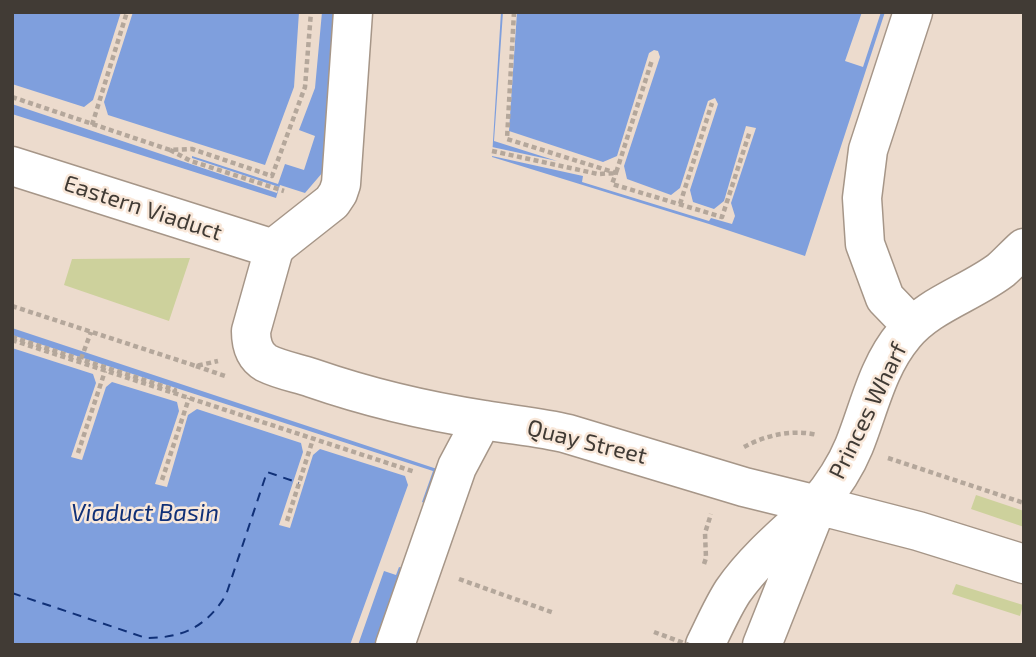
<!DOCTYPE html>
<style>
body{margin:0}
#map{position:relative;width:1036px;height:657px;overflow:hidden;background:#ecdbcd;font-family:"Exo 2",sans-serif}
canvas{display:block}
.frame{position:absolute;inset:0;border:14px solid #413b35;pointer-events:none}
</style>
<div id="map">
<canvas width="1036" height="657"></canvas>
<div class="frame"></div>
</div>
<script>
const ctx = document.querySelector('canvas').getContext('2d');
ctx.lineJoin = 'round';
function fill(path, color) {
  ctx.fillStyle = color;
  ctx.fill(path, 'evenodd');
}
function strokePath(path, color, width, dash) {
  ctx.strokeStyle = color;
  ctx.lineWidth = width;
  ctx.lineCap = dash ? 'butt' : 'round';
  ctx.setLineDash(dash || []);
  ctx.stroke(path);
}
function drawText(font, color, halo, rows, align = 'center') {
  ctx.font = font + ' "Exo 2",sans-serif';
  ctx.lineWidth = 5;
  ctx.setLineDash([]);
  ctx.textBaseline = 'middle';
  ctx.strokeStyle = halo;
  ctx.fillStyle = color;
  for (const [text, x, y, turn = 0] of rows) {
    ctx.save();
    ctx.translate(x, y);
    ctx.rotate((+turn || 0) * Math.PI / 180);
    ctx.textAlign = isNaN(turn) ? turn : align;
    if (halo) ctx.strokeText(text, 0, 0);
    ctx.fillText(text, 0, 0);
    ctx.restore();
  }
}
const green = new Path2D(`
 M190 258 169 321 64 285 72 259Z
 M976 495 1024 511V527L971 509Z
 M956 584 1023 605 1020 616 952 594Z`);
const water = new Path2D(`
 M12 12H334L323 172 305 193 280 185 276 198 12 114Z
 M501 12H885L805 256 709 224 492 157Z
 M12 328 434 468 446 469 382 645H12Z`);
const pier = new Path2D(`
 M121 12H133L104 102 108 115 265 165 294 87 299 12H322L315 88 299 130 315 136 304 170 285 164 278 184 192 156V158L279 187 277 193 12 104V84L84 107 93 100Z
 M503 12H517L509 131 603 162 617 156 649 53 654 50 658 51 660 57 624 166 627 179 671 195 680 188 708 101 715 98 718 104 690 190 693 202 714 209 724 201 746 126 756 128 731 203 735 216 732 224 711 218 709 221 582 182 583 176 492 156V147L557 161 494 141Z
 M862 12H881L863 67 845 61Z
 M12 335 433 471 422 502 426 504 403 568 399 567 396 575 384 571 358 645H350L408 485 405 476 320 449 313 455 290 528 279 525 303 452 301 443 197 409 188 415 167 487 155 484 179 411 177 402 112 382 106 387 82 460 71 457 96 383 93 374 12 348Z`);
const ferry = new Path2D(`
 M12 593 146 638C183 638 206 627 226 595L267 472 299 483`);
const path = new Path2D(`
 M514 12 507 139 616 173 612 184 722 217 750 131
 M12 97 170 150 192 149 272 176 305 87 311 12
 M92 125 127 12
 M170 150 191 161 284 191
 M492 151 598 174 616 173 652 60
 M680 204 712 103
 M12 306 196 366 218 361
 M12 337 175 390 174 393
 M12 340 415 472
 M81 359 91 332
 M196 366 225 376
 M744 447C766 435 793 429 817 435
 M78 453 105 371
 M888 458 1024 503
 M162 480 189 398
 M287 521 313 439
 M704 564 706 558 705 533 711 514
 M459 579 554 613`);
const minor = new Path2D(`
 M353 12 341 184 338 193 332 202 280 243 274 249 251 331C251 344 254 356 266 363 280 370 297 373 312 378 367 397 426 411 484 420 512 425 540 427 568 434L744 487 817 505C832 487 845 468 854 446 869 409 877 367 904 335 928 305 971 293 1001 270 1009 263 1016 255 1024 248
 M12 166 274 249
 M912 326 885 298 865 244 862 198 868 150 913 12
 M395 645 457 467 482 420`);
const major = new Path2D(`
 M817 505 918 531 1024 564
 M705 645C714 627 722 608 733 591 756 558 788 532 817 505
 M762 645 814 514`);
const pathBridge = new Path2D(`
 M654 632 689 645`);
const streetNames = [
 ["Eastern Viaduct",143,208,18],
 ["Princes Wharf",868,411,-64],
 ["Quay Street",587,442,14]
];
const waterNames = [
 ["Viaduct Basin",145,513]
];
fill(green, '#cdd19c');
fill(water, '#7f9fdd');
fill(pier, '#ecdbcd');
strokePath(ferry, '#103077', 2, [9, 7]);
strokePath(minor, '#a69688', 41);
strokePath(major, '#a69688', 41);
strokePath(path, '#b4a79b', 4.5, [5, 3.5]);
strokePath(minor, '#fff', 38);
strokePath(major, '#fff', 38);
strokePath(pathBridge, '#b4a79b', 4.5, [5, 3.5]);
drawText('23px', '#413b35', '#f9e8da', streetNames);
drawText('italic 24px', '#103077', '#f9e8da', waterNames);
</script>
